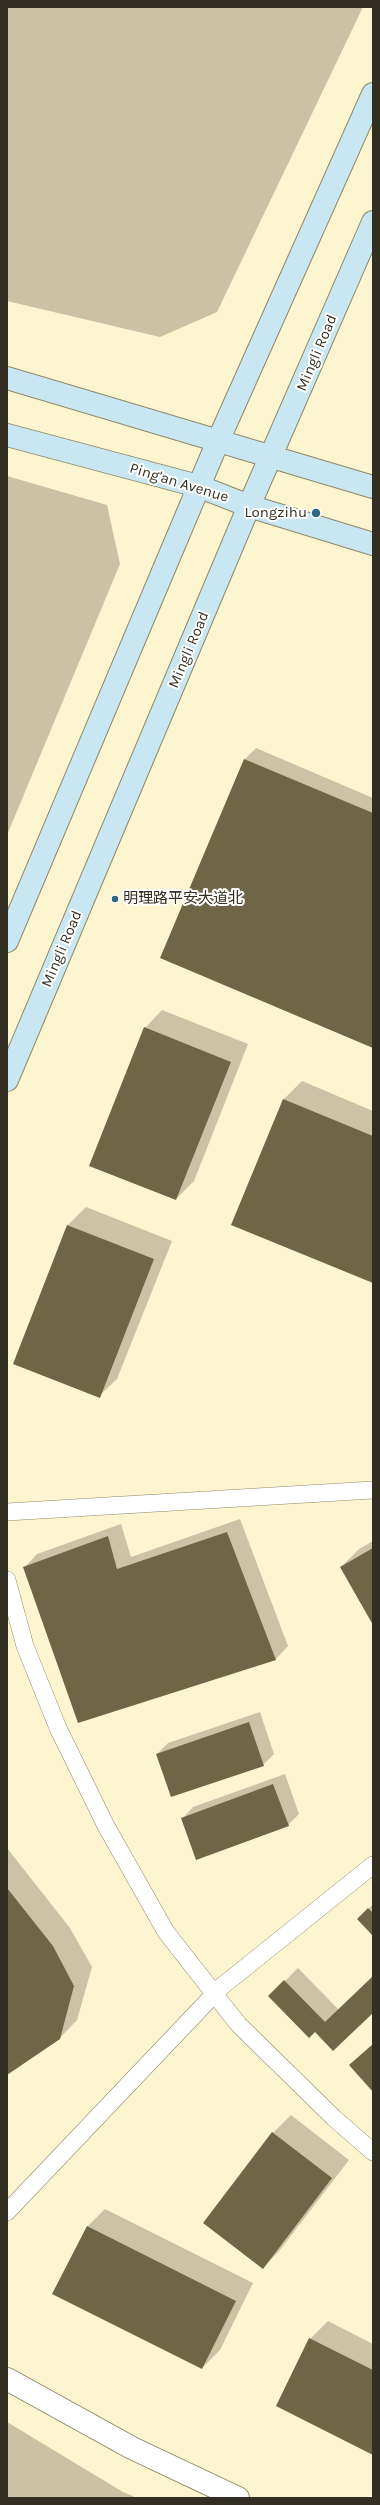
<!DOCTYPE html>
<meta charset="utf-8">
<style>
body{margin:0}
#map{position:relative;width:380px;height:2505px;overflow:hidden;background:#fdf4d0;font-family:Karla,sans-serif}
canvas{display:block}
.frame{position:absolute;inset:0;border:8px solid #322e21;pointer-events:none}
</style>
<div id="map">
<canvas width="380" height="2505"></canvas>
<div class="frame"></div>
</div>
<script>
const ctx = document.querySelector('canvas').getContext('2d');
ctx.lineJoin = 'round';
function fill(path, color) {
  ctx.fillStyle = color;
  ctx.fill(path, 'evenodd');
}
function strokePath(path, color, width, dash) {
  ctx.strokeStyle = color;
  ctx.lineWidth = width;
  ctx.lineCap = dash ? 'butt' : 'round';
  ctx.setLineDash(dash || []);
  ctx.stroke(path);
}
function drawText(font, color, halo, rows, align = 'center') {
  ctx.font = font + ' Karla,"Noto Sans SC",sans-serif';
  ctx.lineWidth = 4;
  ctx.setLineDash([]);
  ctx.textBaseline = 'middle';
  ctx.strokeStyle = halo;
  ctx.fillStyle = color;
  for (const [text, x, y, turn = 0] of rows) {
    ctx.save();
    ctx.translate(x, y);
    ctx.rotate((+turn || 0) * Math.PI / 180);
    ctx.textAlign = isNaN(turn) ? turn : align;
    if (halo) ctx.strokeText(text, 0, 0);
    ctx.fillText(text, 0, 0);
    ctx.restore();
  }
}
const green = new Path2D(`
 M7 7H363L217 312 160 337 7 301Z
 M7 476 107 505 120 564 7 835Z
 M7 2422 123 2492 137 2498H7Z`);
const shadow = new Path2D(`
 M256 748 373 798V1047L161 957 245 759Z
 M162 1010 248 1044 194 1181 176 1199 145 1028Z
 M302 1081 373 1111V1282L233 1224 284 1099Z
 M86 1207 172 1241 117 1379 99 1396 14 1363 68 1225Z
 M240 1519 288 1646 275 1660 24 1568 37 1554 121 1524 131 1557Z
 M373 1541V1623L341 1567 359 1549Z
 M260 1712 274 1754 263 1765 157 1754 168 1743Z
 M285 1774 299 1814 288 1825 182 1819 193 1807Z
 M7 1848 70 1928 92 1967 77 2020 59 2039 7 2074Z
 M373 1904V1934L358 1919Z
 M298 1968 339 2010 373 1977V2011L315 2031 270 1996Z
 M291 2115 349 2160 280 2250 263 2268 204 2223 273 2133Z
 M105 2209 253 2283 220 2350 202 2368 87 2227Z
 M328 2321 373 2344V2454L310 2339Z`);
const building = new Path2D(`
 M244 759 373 813V1048L160 958Z
 M144 1027 231 1062 176 1200 89 1166Z
 M283 1099 373 1136V1283L231 1225Z
 M67 1225 154 1259 100 1398 13 1364Z
 M227 1532 276 1660 78 1723 23 1567 108 1536 117 1569Z
 M373 1548V1625L340 1567Z
 M249 1722 264 1766 171 1797 156 1754Z
 M273 1784 289 1826 196 1860 181 1818Z
 M7 1888 53 1946 74 1986 60 2039 7 2075Z
 M368 1908 373 1913V1936L357 1919Z
 M373 1976V2013L333 2051 315 2032 309 2038 268 1996 284 1980 325 2022Z
 M373 2044V2092L349 2065Z
 M272 2132 332 2178 263 2269 203 2223Z
 M87 2226 236 2301 202 2369 52 2294Z
 M309 2338 373 2370V2455L276 2406Z`);
const minor = new Path2D(`
 M7 1512 373 1490
 M7 1580 25 1646 58 1728 106 1826 166 1932 238 2024 334 2118 373 2152
 M7 2212 221 1987 373 1865`);
const tertiary = new Path2D(`
 M7 2379 132 2448 238 2498`);
const secondary = new Path2D(`
 M7 378 373 487
 M7 435 198 486 249 506 373 544
 M7 941 218 441 373 94
 M7 1080 249 506 373 222`);
const markers = [
 [316,513,5,"#2d6980"],
 [115,899,4,"#2d6980"]
];
const streetNames = [
 ["Mingli Road",317,353,-67],
 ["Ping'an Avenue",179,483,17],
 ["Mingli Road",189,650,-67],
 ["Mingli Road",62,949,-67]
];
const poiNames = [
 ["Longzihu",307,513],
 ["明理路平安大道北",123,899,"left"]
];
fill(green, '#c9c2a5');
fill(shadow, '#0003');
fill(building, '#6e6646');
strokePath(minor, '#908867', 18);
strokePath(tertiary, '#908867', 24);
strokePath(secondary, '#908867', 24);
strokePath(minor, '#fff', 17);
strokePath(tertiary, '#fff', 22);
strokePath(secondary, '#c8e7f3', 22);
for (const [x, y, r, color] of markers) {
  const dot = new Path2D();
  dot.arc(x, y, r, 0, 2 * Math.PI);
  ctx.fillStyle = color;
  ctx.fill(dot);
  strokePath(dot, '#fff', 1.5);
}
drawText('15px', '#322e21', '#fff', streetNames);
drawText('15px', '#322e21', '#fff', poiNames, 'right');
</script>
